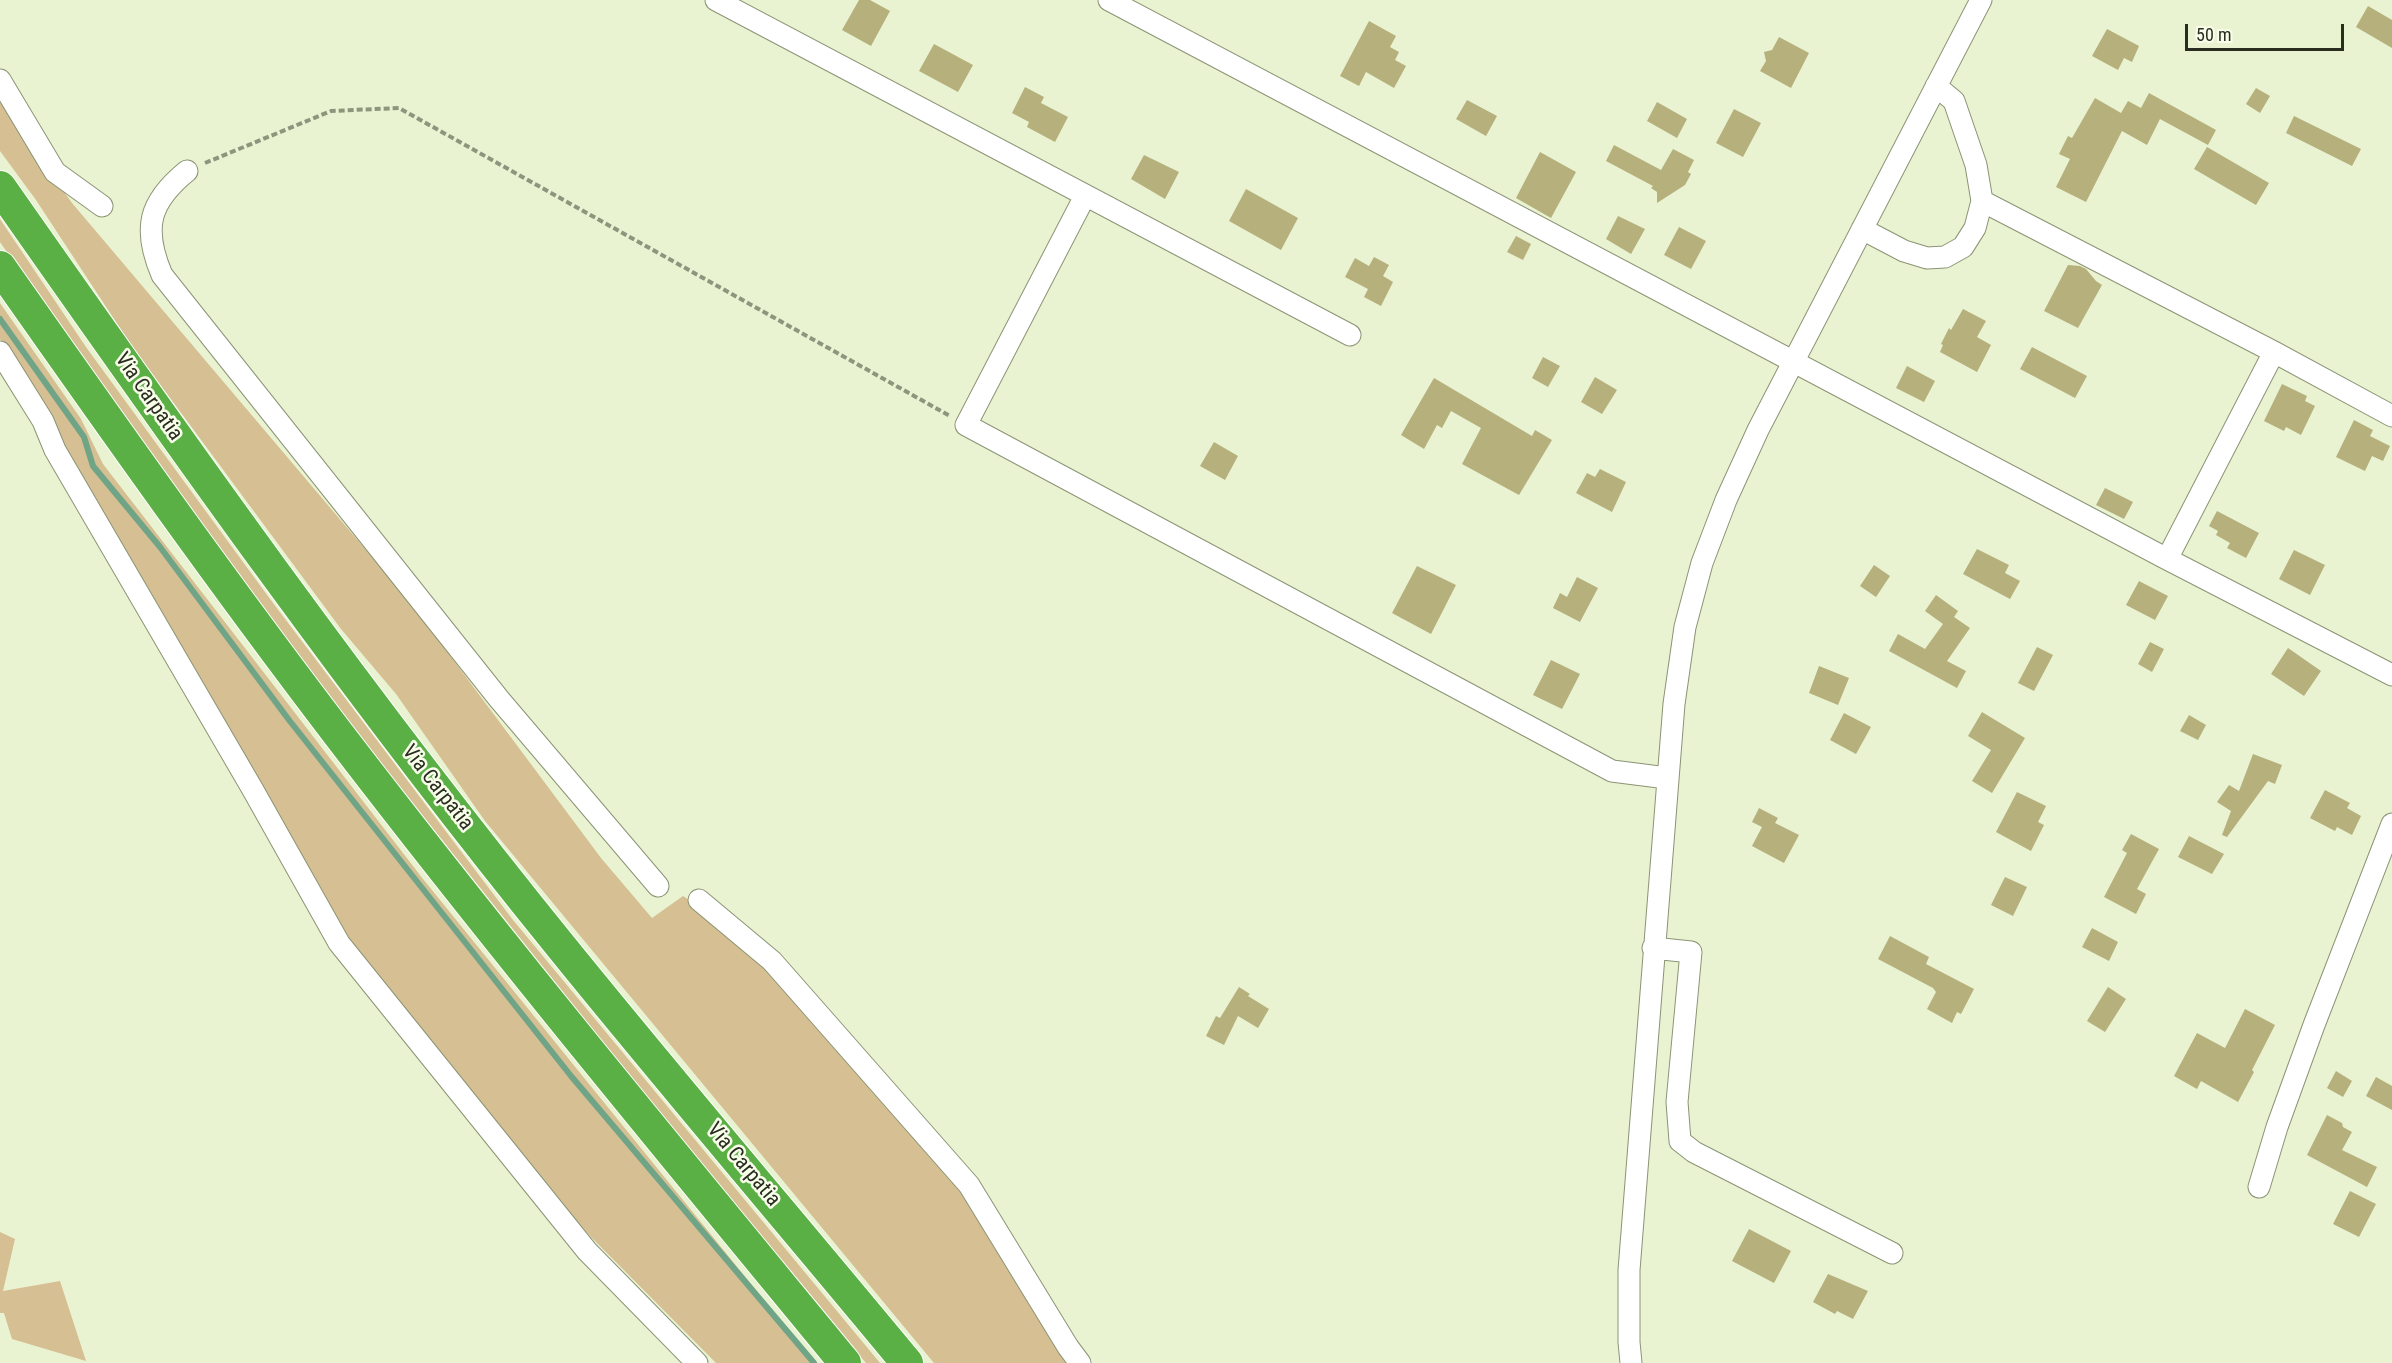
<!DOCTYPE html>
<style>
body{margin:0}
#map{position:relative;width:2392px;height:1363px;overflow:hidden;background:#e9f3d2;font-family:"Roboto Condensed",sans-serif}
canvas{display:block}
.scale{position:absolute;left:2185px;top:24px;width:159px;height:27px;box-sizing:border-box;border:3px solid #292d20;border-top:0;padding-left:8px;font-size:18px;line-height:21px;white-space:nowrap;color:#292d20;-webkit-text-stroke:4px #f8feea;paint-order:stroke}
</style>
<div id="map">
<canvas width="2392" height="1363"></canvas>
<div class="scale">50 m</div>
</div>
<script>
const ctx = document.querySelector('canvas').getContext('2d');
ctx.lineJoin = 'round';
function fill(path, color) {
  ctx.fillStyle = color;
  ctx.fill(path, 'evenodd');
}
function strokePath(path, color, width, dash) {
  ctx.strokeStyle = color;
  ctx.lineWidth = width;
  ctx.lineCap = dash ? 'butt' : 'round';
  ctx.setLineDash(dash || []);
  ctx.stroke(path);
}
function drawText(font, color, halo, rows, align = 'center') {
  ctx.font = font + ' "Roboto Condensed",sans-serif';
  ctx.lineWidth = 5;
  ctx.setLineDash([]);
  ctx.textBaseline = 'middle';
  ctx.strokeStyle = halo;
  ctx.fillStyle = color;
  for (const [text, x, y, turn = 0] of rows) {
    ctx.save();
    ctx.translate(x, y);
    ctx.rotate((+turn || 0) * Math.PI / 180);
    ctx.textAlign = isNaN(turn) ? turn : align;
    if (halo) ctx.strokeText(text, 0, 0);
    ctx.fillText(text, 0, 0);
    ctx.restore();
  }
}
const green = new Path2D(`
 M0 102 72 203 410 602 601 858 652 918 683 896 702 908 757 954 965 1193 1070 1363H934L485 821 396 694 341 629 133 348 36 200 0 151Z
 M0 219 86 347 161 450 273 603 513 920 880 1363H866L698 1162 373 753 196 518 53 319 0 242Z
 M0 303 81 419 103 464 423 879 815 1363H716L590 1236 495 1128 391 997 333 915 73 472 30 381 0 339Z
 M0 1232 15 1239 3 1291 60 1281 86 1361 12 1339 4 1313H0Z`);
const stream = new Path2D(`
 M0 319 84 437 93 466 160 547 289 720 571 1076 814 1363`);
const building = new Path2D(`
 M859 0H870L890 11 871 46 842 30Z
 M2368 6 2392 20V48L2356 27Z
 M1369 21 1396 36 1390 47 1399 52 1395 60 1406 66 1394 88 1366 72 1359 86 1340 76Z
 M2107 29 2139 46 2132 62 2124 58 2118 70 2092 56Z
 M1779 37 1809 53 1791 88 1760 71 1766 61 1764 52 1772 50Z
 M934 44 973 65 958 92 919 71Z
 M1025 87 1044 97 1041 103 1068 117 1055 142 1027 127 1029 122 1012 113Z
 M2256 88 2270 96 2260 113 2246 104Z
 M2149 93 2216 130 2208 145 2160 119 2147 145 2122 131 2086 202 2056 187 2070 159 2059 154 2068 136 2072 138 2095 98 2121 113 2128 101 2141 108Z
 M1467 100 1497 116 1486 136 1456 119Z
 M1657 102 1687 119 1677 138 1647 121Z
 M1734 109 1761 123 1743 157 1716 143Z
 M2294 116 2361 149 2352 166 2286 133Z
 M1614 145 1661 170 1673 149 1694 160 1688 172 1691 174 1685 185 1657 203V192L1651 188 1653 186 1606 161Z
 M2207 147 2269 183 2256 205 2194 169Z
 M1540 152 1576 172 1551 218 1516 198Z
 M1144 155 1179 172 1165 199 1131 179Z
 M1246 189 1298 218 1281 250 1229 221Z
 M1618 216 1645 229 1631 254 1606 239Z
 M1679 227 1706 241 1691 269 1664 255Z
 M1516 236 1531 244 1523 260 1507 252Z
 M1374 257 1389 265 1383 276 1393 282 1381 306 1364 297 1368 289 1345 277 1355 258 1369 266Z
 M2068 265 2080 266 2086 269 2096 281 2102 285 2078 328 2044 311Z
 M1963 309 1986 321 1977 337 1991 345 1977 372 1940 352 1943 345 1941 344 1949 328 1951 330Z
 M2032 347 2087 376 2075 398 2020 369Z
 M1543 357 1560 366 1548 387 1532 378Z
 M1907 366 1935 381 1924 402 1896 388Z
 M1595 377 1617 390 1602 414 1581 402Z
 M1434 378 1532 436 1535 430 1552 440 1519 495 1462 464 1481 428 1451 411 1442 428 1437 425 1424 449 1401 435Z
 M2282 384 2307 396 2305 401 2315 406 2301 435 2286 427 2284 431 2264 421Z
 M2354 420 2373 430 2370 436 2390 446 2383 461 2372 456 2365 471 2336 457Z
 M1214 442 1238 456 1225 480 1200 466Z
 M1600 469 1626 482 1612 512 1576 493 1587 473 1595 477Z
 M2105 488 2133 502 2124 519 2096 505Z
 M2217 511 2259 533 2246 558 2227 548 2230 543 2216 535 2218 531 2209 526Z
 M1977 549 2009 565 2005 573 2020 581 2010 599 1963 574Z
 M2294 550 2325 565 2310 595 2279 579Z
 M1874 565 1890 576 1876 597 1860 586Z
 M1417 566 1456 585 1431 634 1392 613Z
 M1577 577 1598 588 1580 622 1553 608 1560 593 1567 597Z
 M2139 581 2168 596 2155 620 2126 605Z
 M1936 595 1958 611 1954 617 1970 628 1947 661 1966 671 1957 688 1889 651 1898 634 1925 649 1943 624 1925 611Z
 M2150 642 2164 649 2152 672 2138 664Z
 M2037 647 2053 655 2034 691 2018 683Z
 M2288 648 2321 671 2304 696 2271 674Z
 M1551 660 1580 674 1562 709 1533 695Z
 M1819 666 1849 678 1838 705 1809 693Z
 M1982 712 2025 738 1992 793 1972 781 1991 750 1968 736Z
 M1844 713 1871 727 1856 754 1830 740Z
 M2189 715 2206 725 2198 740 2180 731Z
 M2253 754 2282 765 2275 784 2268 781 2227 837 2222 835 2231 811 2217 802 2229 785 2239 791Z
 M2325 790 2350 803 2347 808 2361 816 2352 835 2337 827 2335 831 2310 818Z
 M2017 792 2046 806 2038 822 2044 825 2031 851 1996 832Z
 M1759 808 1778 818 1775 823 1799 835 1784 863 1752 846 1762 827 1752 822Z
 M2131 834 2159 849 2137 889 2146 894 2136 914 2104 897 2127 853 2122 850Z
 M2189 836 2224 854 2212 874 2178 857Z
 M2005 877 2027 887 2013 916 1991 905Z
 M2092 928 2118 942 2109 961 2082 947Z
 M1890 936 1929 957 1926 964 1974 989 1961 1014 1957 1012 1952 1023 1927 1009 1936 992 1933 988 1878 959Z
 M1239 987 1250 994 1248 996 1269 1009 1258 1028 1238 1016 1224 1045 1206 1036 1216 1016 1220 1018Z
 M2108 987 2126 999 2105 1032 2087 1021Z
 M2245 1009 2275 1025 2252 1070 2254 1072 2238 1102 2201 1081 2197 1089 2174 1076 2197 1033 2225 1048Z
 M2336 1071 2352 1081 2343 1097 2327 1088Z
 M2376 1077 2392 1086V1110L2366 1096Z
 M2327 1115 2342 1123 2343 1127 2352 1132 2342 1150 2377 1167 2367 1187 2307 1155Z
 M2350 1191 2376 1204 2359 1237 2333 1224Z
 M1749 1229 1791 1251 1774 1283 1732 1261Z
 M1828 1274 1868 1291 1853 1319 1837 1311 1835 1314 1813 1302Z`);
const path = new Path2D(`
 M205 163 331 111 399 108 950 416`);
const minor = new Path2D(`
 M716 0 1350 335
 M1109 0 2167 559 2392 675
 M0 80 55 172 102 206
 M187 171C149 202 142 228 162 275L499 699 658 886
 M1085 196 966 425 1612 771 1667 778
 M1982 201 2274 352 2392 416
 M1862 229 1904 251 1927 258 1945 257 1963 247 1975 228 1982 201 1976 165 1954 101 1936 86
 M0 352 43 421 55 450 253 790 339 943 587 1251 697 1363
 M2167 559 2274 352
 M699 900 772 961 969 1185 1068 1347 1080 1363
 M1653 948 1691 952 1677 1102 1680 1141 1694 1152 1892 1253
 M2259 1187 2277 1127 2314 1025 2392 824
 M1631 1363 1629 1342V1270L1674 704 1685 627 1702 563 1726 500 1758 430 1981 0`);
const highway = new Path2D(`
 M0 187C180 444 361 700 559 944 673 1085 791 1223 907 1363
 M0 267C111 425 222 582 339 735 502 948 674 1155 845 1363`);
const streetNames = [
 ["Via Carpatia",148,397,55],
 ["Via Carpatia",437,788,52],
 ["Via Carpatia",743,1165,50]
];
fill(green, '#d5bf93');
strokePath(stream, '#70a486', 6);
fill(building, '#b5b07c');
strokePath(minor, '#8b9475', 23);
strokePath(highway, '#fff', 34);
strokePath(path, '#8e957d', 4, [6, 3]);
strokePath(minor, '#fff', 21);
strokePath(highway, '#5aaf45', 32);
drawText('21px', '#292d20', '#f8feea', streetNames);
</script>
